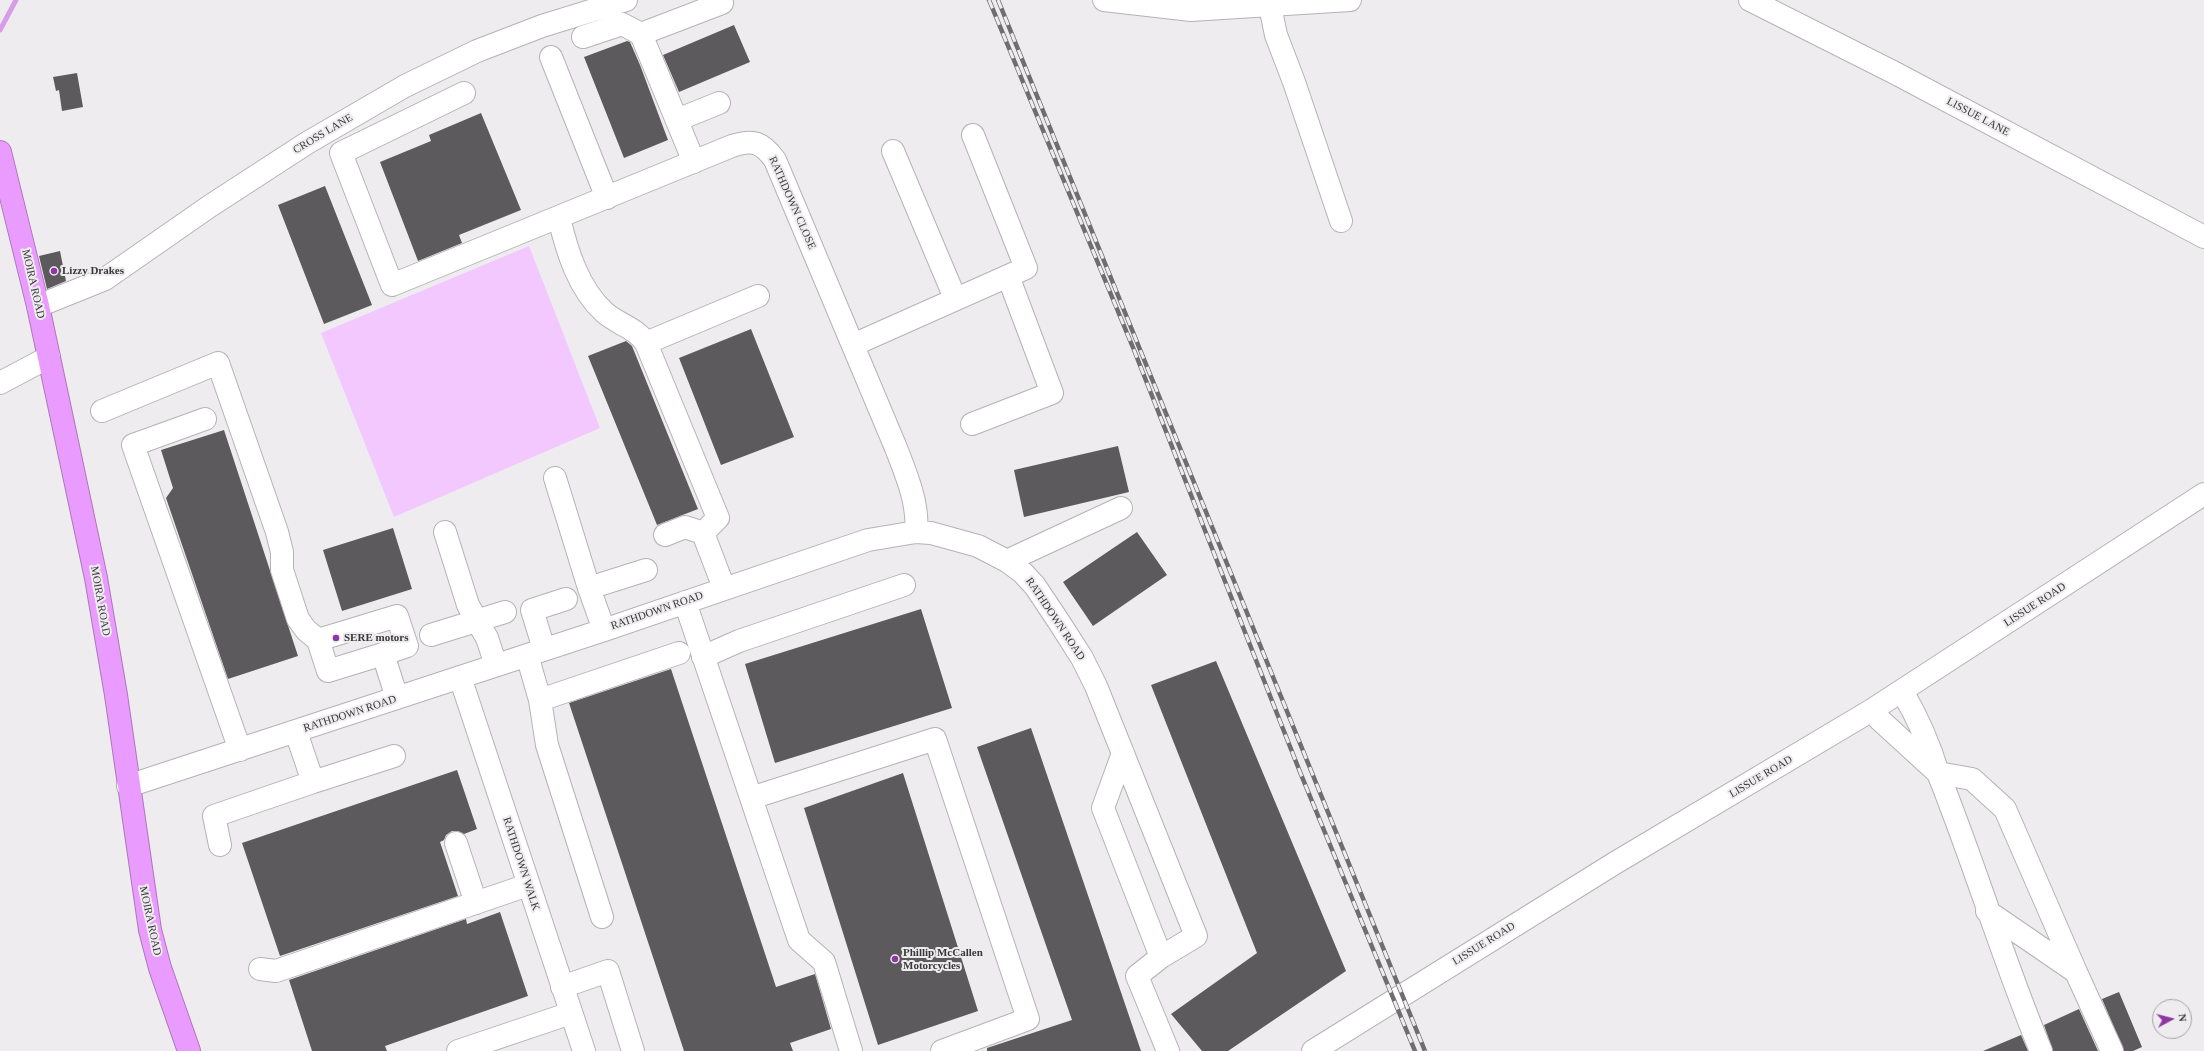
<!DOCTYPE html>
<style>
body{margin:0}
#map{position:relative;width:2204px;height:1051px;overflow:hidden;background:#efecf0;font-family:"Times New Roman",serif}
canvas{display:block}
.north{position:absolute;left:2152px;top:999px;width:40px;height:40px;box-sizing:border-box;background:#efecf0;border:1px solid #a6a4a7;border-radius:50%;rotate:83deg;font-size:11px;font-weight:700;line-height:16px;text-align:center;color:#393839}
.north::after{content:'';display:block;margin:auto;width:14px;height:18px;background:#8e37a3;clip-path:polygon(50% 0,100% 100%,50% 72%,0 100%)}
</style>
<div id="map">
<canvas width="2204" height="1051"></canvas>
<div class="north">N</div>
</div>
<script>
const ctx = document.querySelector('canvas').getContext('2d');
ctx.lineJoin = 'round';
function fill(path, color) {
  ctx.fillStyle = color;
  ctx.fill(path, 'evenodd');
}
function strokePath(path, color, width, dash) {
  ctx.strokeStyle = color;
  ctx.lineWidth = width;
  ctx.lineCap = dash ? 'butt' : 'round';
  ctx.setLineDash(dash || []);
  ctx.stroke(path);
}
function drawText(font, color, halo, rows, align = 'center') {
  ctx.font = font + ' "Times New Roman",serif';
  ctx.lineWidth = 4;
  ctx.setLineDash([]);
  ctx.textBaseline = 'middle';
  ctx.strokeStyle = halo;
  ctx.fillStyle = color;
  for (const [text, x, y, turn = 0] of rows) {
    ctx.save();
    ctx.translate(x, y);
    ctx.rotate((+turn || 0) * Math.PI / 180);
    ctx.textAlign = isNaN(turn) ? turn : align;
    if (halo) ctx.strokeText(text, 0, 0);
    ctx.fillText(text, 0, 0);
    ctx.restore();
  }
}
const green = new Path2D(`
 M529 246 600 428 394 517 321 333Z`);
const stream = new Path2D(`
 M0 30 16 0`);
const building = new Path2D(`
 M734 25 750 62 679 92 663 55Z
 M627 41 630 42 640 65 668 140 624 158 584 57Z
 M77 73 83 107 62 111 59 90 56 91 53 77Z
 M481 113 521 210 459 235 462 243 418 261 380 162 431 141 429 135Z
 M325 186 372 305 324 324 278 205Z
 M60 251 66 281 47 289 39 256Z
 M751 329 794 437 721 465 679 358Z
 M626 341 632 346 698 509 657 525 588 356Z
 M224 430 298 656 228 679 166 498 173 488 161 450Z
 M1118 446 1129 492 1024 517 1014 470Z
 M393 528 412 589 342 611 323 550Z
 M1137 532 1167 575 1093 626 1063 582Z
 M921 609 952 708 775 763 745 664Z
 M1216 661 1346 971 1228 1051H1202L1171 1014 1257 953 1151 685Z
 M671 669 776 987 815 974 831 1029 790 1043 793 1051H684L569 703Z
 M1031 728 1141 1051H987V1048L1072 1020 977 747Z
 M457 770 477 829 464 834 458 831H452L446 835 444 840 440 842 458 896 280 956 242 843Z
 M903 773 978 1011 878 1045 804 808Z
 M500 912 528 996 385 1046 387 1051H312L289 980 466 919 467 924Z
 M2119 992 2142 1047 2133 1051H2124L2102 999Z
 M2079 1009 2098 1051H2053L2044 1025Z
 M2021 1035 2028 1051H1983Z`);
const minor = new Path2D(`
 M1104 0 1191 10 1350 0
 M1750 0 1895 73 2204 237
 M1270 6 1276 35 1294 82 1341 221
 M583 37 622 24 641 34
 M551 57 607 198
 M464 93 341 153 392 285 732 146C753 139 762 142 775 160L896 448C906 474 919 504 916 532
 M677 120 719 103
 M893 151 955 298
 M694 162 641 34 722 3
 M559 218C567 251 578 288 604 312 617 324 635 327 646 343L718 518 703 533 724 588
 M38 306 105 279 210 206 307 143 405 86 477 51 542 26 626 0
 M646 343 758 296
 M853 345 1026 268 973 135
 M0 383 49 357
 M102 411 218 363 277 532 282 552V570L298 619 306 630 318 640
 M205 419 133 445 240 750
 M972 424 1052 393 1008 276
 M555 478 589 588
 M445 532 468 605 487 638 496 665
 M665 535 685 527 703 533
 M1007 561 1121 508
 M685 602 799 940 824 962 851 1051
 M604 630 589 588 646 570
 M431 635 505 612
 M544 649 532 610 566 599
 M383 654 407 646 397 616 318 640 328 671 383 654 397 698
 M527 655 540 700
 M703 657 739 641 904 585
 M460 677 584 1051
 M1872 710 1880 720 1938 773C1929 743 1918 718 1902 691
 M296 732 313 782 394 756
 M1938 773 1972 779 2005 809 2076 972 1987 911
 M1938 773C1975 865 2003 960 2041 1051
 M128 786 604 630 868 540 916 532 931 533 978 546 1007 561 1023 573 1035 586 1059 622 1082 658 1096 686 1196 936 1161 957 1103 808 1123 753
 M751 798 935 739 1028 1019 942 1051
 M456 843 476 903
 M220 845 214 816 313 782
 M602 917 547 745 540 700 679 653
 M1161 957 1137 976 1168 1051
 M260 969 276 971 528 885
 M2076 972 2112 1051
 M562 987 608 971 633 1051
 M458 1051 571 1013
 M1313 1051 1615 863 1872 710 2204 494`);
const highway = new Path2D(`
 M0 152 38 306 96 578 116 695 150 930 160 968 189 1051`);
const rail = new Path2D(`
 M989 0 1134 350 1300 772 1415 1051
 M998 0 1425 1051`);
const markers = [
 [54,271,4,"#8e37a3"],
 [336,638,4,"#8e37a3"],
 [895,959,4,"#8e37a3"]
];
const streetNames = [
 ["LISSUE LANE",1978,117,28],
 ["CROSS LANE",323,134,-31],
 ["RATHDOWN CLOSE",792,203,66],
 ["MOIRA ROAD",33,284,77],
 ["MOIRA ROAD",100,601,80],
 ["LISSUE ROAD",2035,605,-33],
 ["RATHDOWN ROAD",657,611,-19],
 ["RATHDOWN ROAD",1055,619,56],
 ["RATHDOWN ROAD",350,714,-18],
 ["LISSUE ROAD",1761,777,-31],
 ["RATHDOWN WALK",521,864,72],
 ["MOIRA ROAD",150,921,78],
 ["LISSUE ROAD",1484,944,-32]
];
const poiNames = [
 ["Lizzy Drakes",62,271],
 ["SERE motors",344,638],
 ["Phillip McCallen",903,953],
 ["Motorcycles",903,966]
];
fill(green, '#f3c7ff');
strokePath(stream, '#d99ce9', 5);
fill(building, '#5d5a5d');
strokePath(minor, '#b5b2b6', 24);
strokePath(highway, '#ac78b9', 24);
strokePath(minor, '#fff', 22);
strokePath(highway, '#ea9bfe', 22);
strokePath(rail, '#6f6d6f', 4.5);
strokePath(rail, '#efecf0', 3, [9]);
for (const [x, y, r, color] of markers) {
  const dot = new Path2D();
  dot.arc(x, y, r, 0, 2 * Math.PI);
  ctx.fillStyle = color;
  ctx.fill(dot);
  strokePath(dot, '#efecf0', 1.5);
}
drawText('11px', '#393839', '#efecf0', streetNames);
drawText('bold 11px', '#393839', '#efecf0', poiNames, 'left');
</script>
